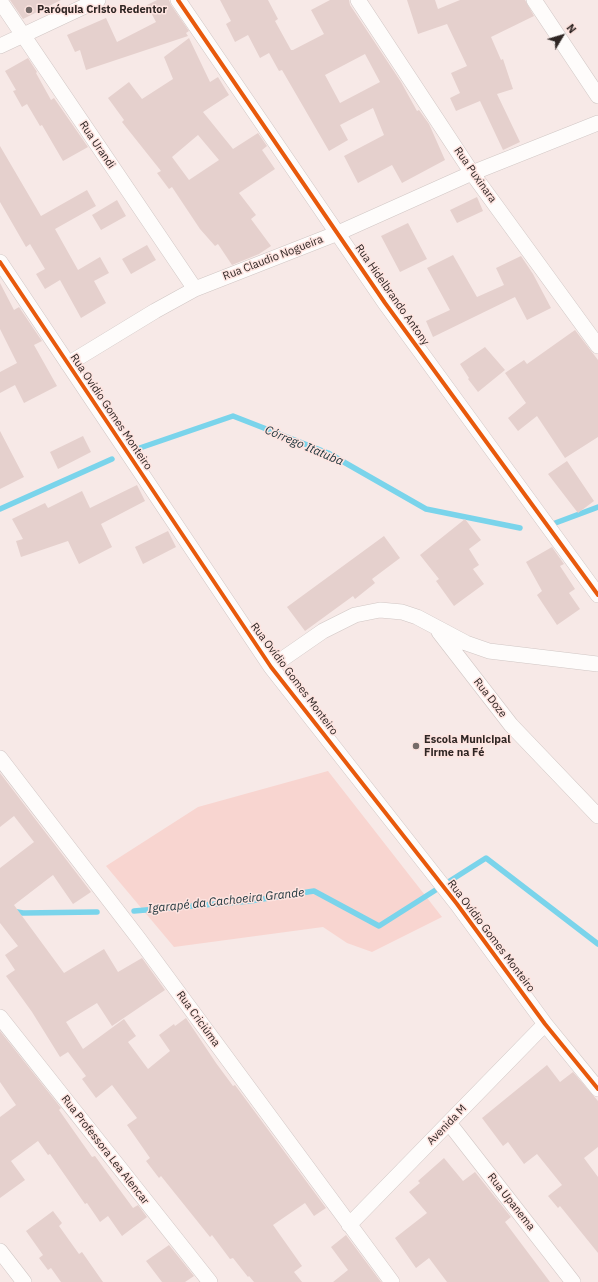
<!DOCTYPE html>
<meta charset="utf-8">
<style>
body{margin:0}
#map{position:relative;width:598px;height:1282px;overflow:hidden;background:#f7e9e7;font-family:"IBM Plex Sans",sans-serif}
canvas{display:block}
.north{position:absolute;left:542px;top:16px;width:40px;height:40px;-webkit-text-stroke:3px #fee4e0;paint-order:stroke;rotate:52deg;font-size:11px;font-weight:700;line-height:16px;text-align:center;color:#2f2624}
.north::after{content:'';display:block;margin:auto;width:14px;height:18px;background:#2f2624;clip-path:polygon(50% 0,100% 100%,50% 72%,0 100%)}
</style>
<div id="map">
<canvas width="598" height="1282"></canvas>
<div class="north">N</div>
</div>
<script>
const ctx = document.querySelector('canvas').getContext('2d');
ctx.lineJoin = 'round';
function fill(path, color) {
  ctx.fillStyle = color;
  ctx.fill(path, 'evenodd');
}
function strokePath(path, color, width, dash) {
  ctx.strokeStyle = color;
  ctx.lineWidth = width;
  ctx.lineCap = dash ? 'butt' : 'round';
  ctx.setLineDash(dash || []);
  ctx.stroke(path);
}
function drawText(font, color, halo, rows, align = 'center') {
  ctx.font = font + ' "IBM Plex Sans",sans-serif';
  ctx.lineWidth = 3;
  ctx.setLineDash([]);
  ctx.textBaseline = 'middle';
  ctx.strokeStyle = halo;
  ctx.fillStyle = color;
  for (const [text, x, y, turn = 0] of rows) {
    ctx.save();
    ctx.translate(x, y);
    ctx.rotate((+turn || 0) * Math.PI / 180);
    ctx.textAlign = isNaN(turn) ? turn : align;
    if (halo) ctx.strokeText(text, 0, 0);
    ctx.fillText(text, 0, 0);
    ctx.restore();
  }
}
const green = new Path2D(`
 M328 771 442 917 372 952 347 943 323 927 174 947 106 866 198 807Z`);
const stream = new Path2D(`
 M131 451 233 416 328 453 426 509 520 528
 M0 509 112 459
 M550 525 598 507
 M0 909 23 913 97 912
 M134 911 250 901 314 891 379 926 486 858 598 944`);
const building = new Path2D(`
 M10 0H61L23 19Z
 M157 0H169L171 5 189 31 186 33 188 36 86 70 80 50 75 52 67 35 106 18 117 42 156 22 147 5Z
 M220 0H268L278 19 275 21 291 50H293L324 34 311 10 330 0H349L350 5 401 82 417 111 419 110 429 124 445 160 402 183 392 165 358 183 344 156 384 135 373 108 340 125 348 140 329 151 282 70 279 71 269 53 260 58 248 35 235 42 226 24 231 21ZM365 54 380 82 340 103 325 75Z
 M407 0H435L438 9 460 0H525L534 16 491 37 501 60 503 59 513 89 497 94 520 142 503 150 480 101 456 111 450 98 460 93 451 73 467 66 447 24 418 34Z
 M189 38 210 82 218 77 229 95 203 112 233 149 258 133 267 146 262 150 275 169 239 193 256 215 251 219 271 246 259 254 232 265 218 244 215 246 200 229 172 187 169 189 157 173 161 171 122 122 124 120 108 98 129 82 142 99 173 79 164 57ZM198 135 219 160 189 180 172 157Z
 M28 58 37 72 36 73 51 100 54 98 88 147 63 161 42 125 40 126 27 104 22 107 13 91 16 90 5 71Z
 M0 146 41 216 87 190 96 206 55 229 78 270 100 257 109 273 94 281 106 303 81 318 60 280 45 289 36 274 45 269 30 244 26 247 0 202Z
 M477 197 483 211 457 223 450 210Z
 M117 200 126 216 101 230 92 215Z
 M408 223 427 259 400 272 381 236Z
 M147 245 156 260 131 274 122 259Z
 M453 255 477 297 504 285 496 268 521 256 533 274 551 308 527 320 515 297 433 337 426 321 450 310 427 268Z
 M0 283 14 310 19 307 42 341 34 345 57 386 24 403 15 385 0 393V372L17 363 0 329Z
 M575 330 598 360V437L565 458 537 416 518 431 508 418 526 403 505 373 524 360 527 364Z
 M485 347 505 370 478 392 468 379 469 378 460 364Z
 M0 431 24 477 0 489Z
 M83 436 91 452 58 469 50 452Z
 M567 461 594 501 578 513 548 474Z
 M137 485 145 501 101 524 112 547 79 564 68 541 21 557 16 541 23 539 12 519 45 503 48 508 82 491 90 508Z
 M465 519 481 540 469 549 479 565 473 569 484 584 454 606 436 581 439 579 420 555Z
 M168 531 176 547 143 564 135 547Z
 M384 536 400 558 372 579 375 583 355 599 353 596 305 631 287 607Z
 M552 547 564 564 560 566 575 589 569 593 580 609 557 625 537 595 542 591 526 562Z
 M0 773 91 892 73 904 53 875 14 905 64 973 104 949 118 972 142 958 165 990 112 1026 97 1003 66 1022 83 1049 124 1019 136 1036 128 1042 148 1069 170 1051 159 1035 174 1024 175 1026 186 1018 216 1063 233 1086 235 1085 326 1208 314 1216 305 1203 273 1225 302 1266 294 1272 302 1282H254L249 1276 248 1277 233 1258 230 1259 212 1235 210 1237 161 1176 159 1178 146 1161 150 1158 127 1125 137 1118 112 1085 96 1098 82 1079 86 1076 68 1052 60 1057 32 1012 6 976 15 970 5 955 18 946 0 923V868L34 842 14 816 0 827Z
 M0 1031 61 1108 59 1110 92 1157 95 1156 133 1208 138 1205 147 1217 122 1236 108 1216 100 1222 87 1203 85 1204 50 1154 48 1155 38 1141 11 1161 25 1180 0 1198V1117L16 1105 0 1082Z
 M547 1065 560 1082 573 1072 598 1101V1147L584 1158 598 1177V1253L560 1206 558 1208 548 1196 562 1185 537 1154 524 1164 508 1142 503 1146 482 1118Z
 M444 1158 463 1181 475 1172 511 1217 505 1222 550 1282H447L429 1258 416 1268 395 1238 427 1213 409 1192 420 1183 418 1181Z
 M53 1211 62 1223 59 1226 79 1254 82 1252 103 1282H61L51 1268 48 1270 39 1258 43 1255 26 1231Z
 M346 1235 381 1282H333L348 1270 331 1247Z
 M169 1245 194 1276 185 1282H162L146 1261Z`);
const street = new Path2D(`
 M178 0 385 303 598 595
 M358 0 472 173 598 346
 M534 0 598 96
 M0 1 195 289
 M0 46 98 0
 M0 262 271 667 457 904 545 1024 598 1089
 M68 364 155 311 195 289 338 233 472 173 598 123
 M439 632 511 725 598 816
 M271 667 323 631 355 615 380 610 402 612 417 617 466 643 489 651 598 664
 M0 758 139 939 392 1282
 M0 1017 210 1282
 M449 1123 573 1282
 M349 1225 545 1024
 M0 1251 24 1282`);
const cycleway = new Path2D(`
 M178 0 385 303 598 595
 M0 262 271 667 457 904 545 1024 598 1089`);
const markers = [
 [29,10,4,"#756a68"],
 [416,746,4,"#756a68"]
];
const poiNames = [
 ["Paróquia Cristo Redentor",37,10],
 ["Escola Municipal",424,740],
 ["Firme na Fé",424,753]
];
const streetNames = [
 ["Rua Urandi",97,145,56],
 ["Rua Puxinara",475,175,55],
 ["Rua Claudio Nogueira",273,258,-21],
 ["Rua Hidelbrando Antony",392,295,55],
 ["Rua Ovídio Gomes Monteiro",111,412,56],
 ["Rua Ovídio Gomes Monteiro",294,679,53],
 ["Rua Doze",490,698,52],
 ["Rua Ovídio Gomes Monteiro",491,936,53],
 ["Rua Criciúma",198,1019,54],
 ["Avenida M",447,1125,-46],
 ["Rua Professora Lea Alencar",105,1150,52],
 ["Rua Upanema",511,1202,52]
];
const waterNames = [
 ["Córrego Itatuba",304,446,23],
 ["Igarapé da Cachoeira Grande",226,901,-6]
];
fill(green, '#f8d5d0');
strokePath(stream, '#7ad4eb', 5.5);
fill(building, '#e5d0cd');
strokePath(street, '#d0c6c4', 16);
strokePath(street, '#fefcfb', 15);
strokePath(cycleway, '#e8590c', 4);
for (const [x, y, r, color] of markers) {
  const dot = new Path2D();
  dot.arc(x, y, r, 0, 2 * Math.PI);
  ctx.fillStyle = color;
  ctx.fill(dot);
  strokePath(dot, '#fee4e0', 1.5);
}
drawText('bold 11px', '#2f2624', '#fee4e0', poiNames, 'left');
drawText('11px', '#2f2624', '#fee4e0', streetNames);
drawText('italic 12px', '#20363d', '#fee4e0', waterNames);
</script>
